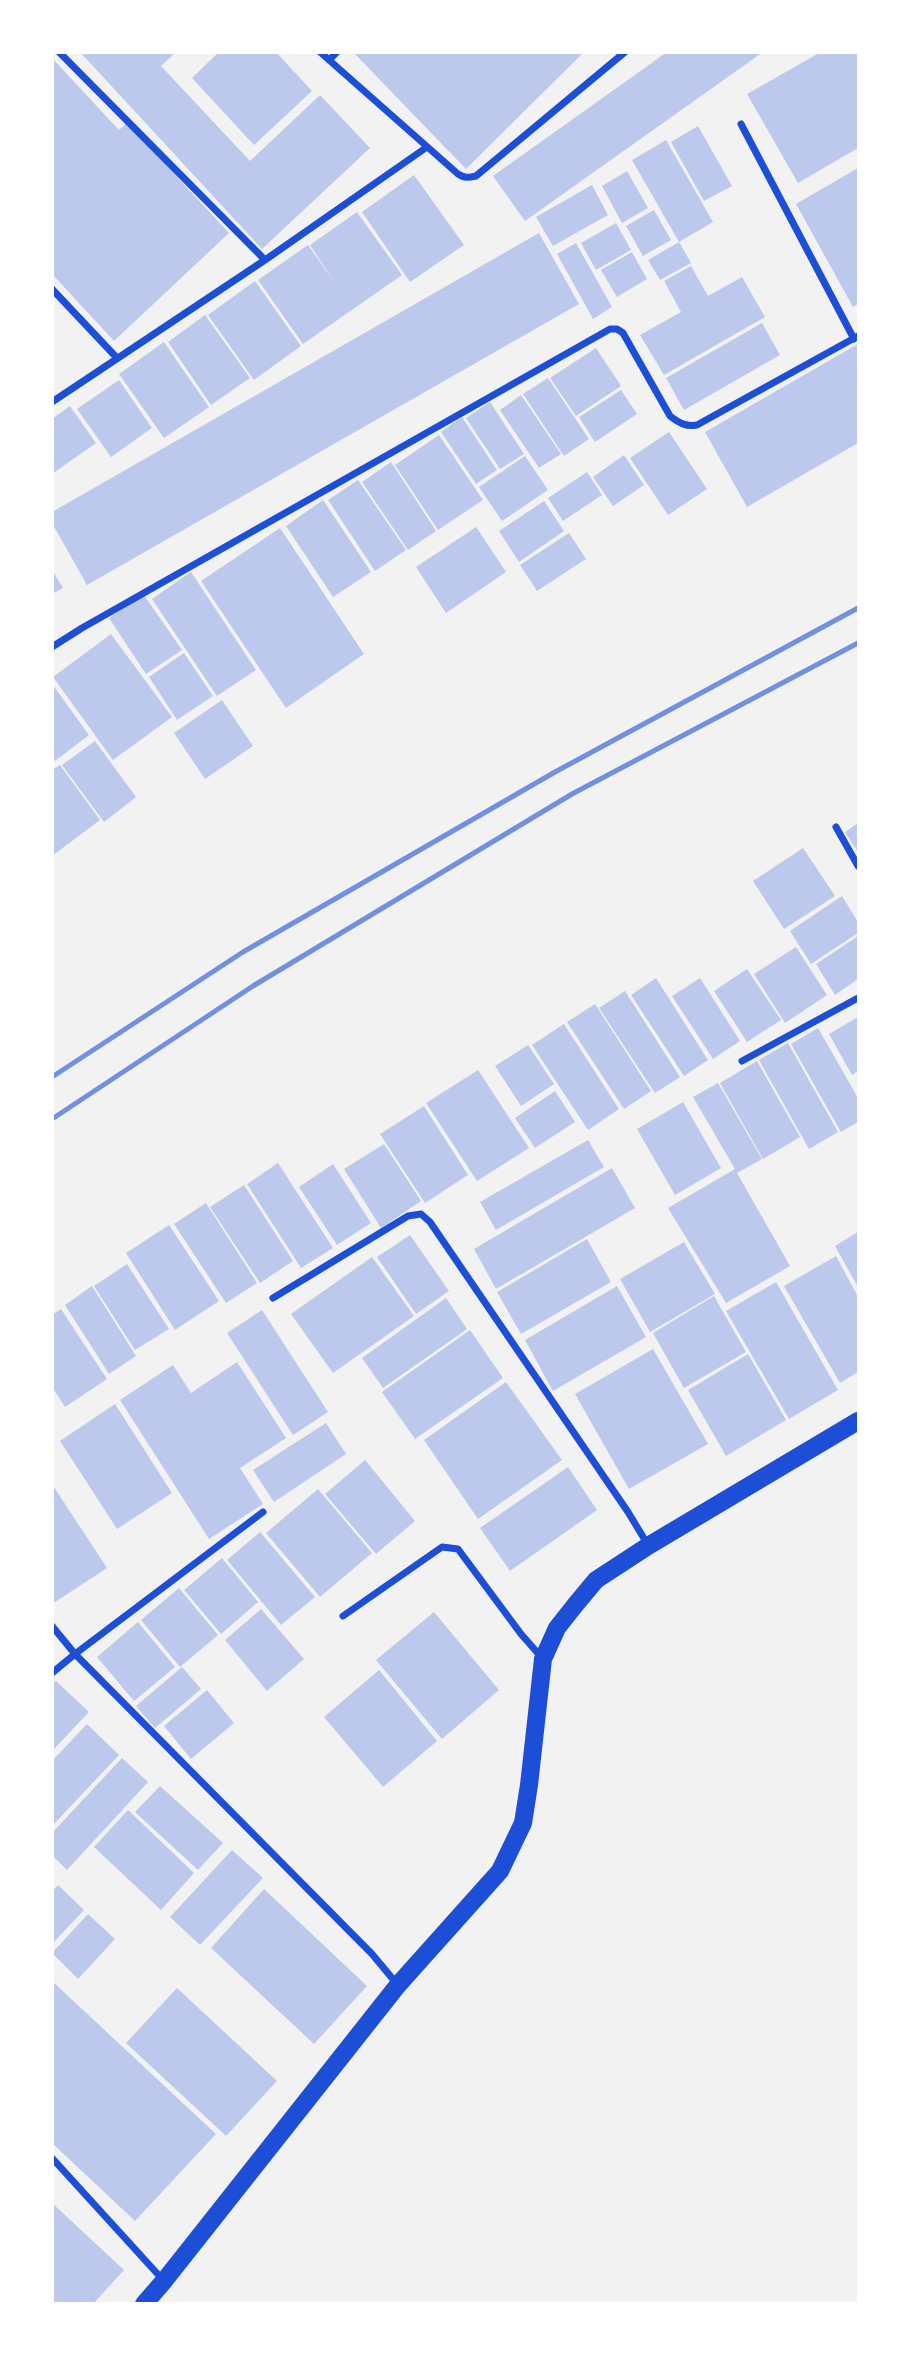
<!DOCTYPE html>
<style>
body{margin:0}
#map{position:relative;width:911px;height:2356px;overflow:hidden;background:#f2f2f2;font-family:Barlow,sans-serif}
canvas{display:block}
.frame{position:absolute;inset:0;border:54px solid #fff;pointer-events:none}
</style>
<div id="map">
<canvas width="911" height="2356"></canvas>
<div class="frame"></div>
</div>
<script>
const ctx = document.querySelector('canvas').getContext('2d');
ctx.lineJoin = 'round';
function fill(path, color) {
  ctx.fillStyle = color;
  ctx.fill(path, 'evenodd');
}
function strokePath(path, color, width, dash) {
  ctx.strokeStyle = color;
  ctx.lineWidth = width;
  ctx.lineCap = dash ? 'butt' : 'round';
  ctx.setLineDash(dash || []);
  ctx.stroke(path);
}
const building = new Path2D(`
 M80 52H176L161 66 250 161 320 95 370 148 262 249Z
 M219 52H276L312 91 254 145 192 78Z
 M353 52H584L466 169Z
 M667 52H763L525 221 493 176Z
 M821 52H858V148L798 183 747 94Z
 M52 58 119 130 127 123 229 233 114 341 52 274Z
 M698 126 732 186 704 201 671 142Z
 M666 140 713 222 679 242 632 160Z
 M858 168V304L853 307 796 204Z
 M627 171 648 208 622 223 602 186Z
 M414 175 464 245 410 282 362 212Z
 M592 185 608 215 553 246 536 217Z
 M654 210 671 240 643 256 626 226Z
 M357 212 402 275 303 344 258 280 308 245 335 283 310 245Z
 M616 223 631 250 596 270 581 243Z
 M539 233 579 304 87 585 52 523V512Z
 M679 242 691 263 660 280 648 260Z
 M576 243 612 307 593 319 557 254Z
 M632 252 647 279 617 297 601 270Z
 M691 266 708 296 742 277 765 317 664 375 640 335 681 312 664 281Z
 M255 281 301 346 254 380 208 315Z
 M205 315 250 378 211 405 168 342Z
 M762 323 780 355 684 410 666 378Z
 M164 342 209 407 164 438 119 374Z
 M858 344V443L747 507 705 432Z
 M596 348 621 386 576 416 550 378Z
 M548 378 589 439 564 456 523 394Z
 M119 380 152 428 111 457 77 409Z
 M621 390 637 414 595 442 579 417Z
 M521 395 561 454 539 468 500 410Z
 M490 402 524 454 500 469 466 418Z
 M70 406 96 443 52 474V419Z
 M462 417 497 470 476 484 441 432Z
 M669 432 707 489 668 515 630 458Z
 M439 435 483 500 438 530 395 465Z
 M624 455 644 485 613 506 593 477Z
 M525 456 548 490 502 521 479 487Z
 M391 462 436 531 408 550 362 482Z
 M587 472 602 495 563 521 548 498Z
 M358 480 406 550 375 571 328 500Z
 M323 500 371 572 333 597 286 526Z
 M544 501 564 531 519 562 499 531Z
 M476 527 506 572 446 613 416 567Z
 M280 528 364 654 286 708 201 581Z
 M569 533 586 559 537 591 520 565Z
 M52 570 63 588 52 594Z
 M191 572 256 670 217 696 152 599Z
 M144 595 182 650 146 674 109 618Z
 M111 634 172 717 113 760 53 677Z
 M184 653 213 696 177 720 149 677Z
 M52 684 89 735 55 761 52 758Z
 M222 700 253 746 205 779 174 733Z
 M95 741 136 797 104 822 62 765Z
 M60 765 100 820 52 856V770Z
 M858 823V852L845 832Z
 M803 848 835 896 784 929 753 881Z
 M842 896 858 922V933L811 964 790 931Z
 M858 936V979L835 995 816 964Z
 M796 947 827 995 785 1023 754 974Z
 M747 969 781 1020 747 1042 714 991Z
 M656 978 708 1060 684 1076 631 995Z
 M700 978 740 1041 713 1059 672 996Z
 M625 991 680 1077 655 1093 599 1008Z
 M595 1004 651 1091 624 1109 567 1022Z
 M858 1017V1071L852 1075 829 1034Z
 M564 1024 619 1109 588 1130 532 1045Z
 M818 1028 858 1098V1122L841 1132 791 1044Z
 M788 1043 838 1132 809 1149 759 1060Z
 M528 1045 554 1084 521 1106 495 1066Z
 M757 1061 800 1137 763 1159 720 1083Z
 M478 1070 529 1148 477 1181 426 1103Z
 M718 1083 762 1159 737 1173 790 1266 726 1303 668 1208 735 1169 693 1097Z
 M555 1091 575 1122 535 1148 515 1118Z
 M683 1102 721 1168 675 1195 637 1129Z
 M424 1106 468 1175 425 1203 380 1134Z
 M588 1140 604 1167 496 1230 480 1202Z
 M384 1144 421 1201 381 1228 344 1169Z
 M278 1163 333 1248 301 1268 247 1184Z
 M333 1164 371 1223 337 1245 299 1187Z
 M612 1168 635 1208 496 1289 474 1249Z
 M244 1185 293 1261 260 1283 210 1207Z
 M206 1203 257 1283 226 1303 174 1224Z
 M169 1225 219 1301 175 1330 126 1253Z
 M858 1232V1287L835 1246Z
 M410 1235 449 1291 416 1314 377 1257Z
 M587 1239 611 1282 521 1334 497 1292Z
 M684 1242 715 1294 650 1332 620 1279Z
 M836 1256 858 1297V1372L840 1383 784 1286Z
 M372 1257 414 1316 333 1373 291 1314Z
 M127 1264 169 1329 135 1350 94 1286Z
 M776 1282 838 1390 789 1419 726 1311Z
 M92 1286 136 1356 109 1374 65 1305Z
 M617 1286 646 1337 553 1391 525 1340Z
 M714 1296 746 1352 684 1388 653 1333Z
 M446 1298 467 1329 383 1388 362 1358Z
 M61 1309 107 1379 65 1407 52 1387V1315Z
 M262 1310 328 1412 293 1435 227 1333Z
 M470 1330 503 1378 415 1439 382 1392Z
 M653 1349 708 1444 629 1489 575 1394Z
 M748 1354 786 1420 726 1456 688 1390Z
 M237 1362 286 1438 240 1468 263 1504 209 1539 120 1400 173 1365 191 1393Z
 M506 1382 562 1460 478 1519 424 1440Z
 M115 1404 172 1493 117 1529 60 1441Z
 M326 1423 346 1454 274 1502 253 1470Z
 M365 1460 415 1521 376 1554 325 1494Z
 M568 1467 597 1510 510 1571 480 1528Z
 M52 1484 107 1568 52 1604Z
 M318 1489 372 1553 320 1597 266 1533Z
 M260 1532 315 1597 281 1625 227 1560Z
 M222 1558 258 1602 221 1634 184 1590Z
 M179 1588 218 1635 180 1667 141 1620Z
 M261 1609 304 1659 267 1691 225 1640Z
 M434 1612 499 1690 442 1739 376 1660Z
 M138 1622 175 1667 134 1701 97 1657Z
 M182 1667 201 1689 155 1728 136 1706Z
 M379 1670 437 1741 383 1787 324 1717Z
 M56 1681 89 1712 52 1751V1684Z
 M207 1690 234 1723 191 1759 164 1726Z
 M87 1724 119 1755 52 1826V1761Z
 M122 1758 148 1782 67 1870 52 1855V1833Z
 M160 1786 223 1843 198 1870 135 1812Z
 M128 1810 194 1873 161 1910 94 1847Z
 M232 1850 263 1878 200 1945 170 1917Z
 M58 1885 84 1910 52 1944V1892Z
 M264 1889 367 1986 314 2044 211 1948Z
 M88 1914 115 1939 78 1979 52 1953Z
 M52 1981 216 2134 135 2221 52 2143Z
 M177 1988 277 2081 226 2136 126 2043Z
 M52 2203 124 2270 93 2304H52Z`);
const minor = new Path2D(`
 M59 52 265 260
 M320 52 458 174C464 178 468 178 476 176L625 52
 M329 60 337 52
 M741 124 854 339
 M52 289 117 358
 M52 402 265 260 427 147
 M52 647 82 628 610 329H617L623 333 670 416C679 423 686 427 697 425L858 336
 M836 827 858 866
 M742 1061 858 998
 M273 1298 408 1216 421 1214 430 1222 628 1512 648 1545
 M343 1616 442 1547 458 1549 521 1634 543 1659
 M52 1626 75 1654 372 1954 397 1984
 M52 1673 75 1654 263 1512
 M52 2158 164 2281`);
const primary = new Path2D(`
 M144 2304 164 2281 398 1985 500 1871 523 1823 529 1785 543 1659 557 1628 576 1604 596 1580 648 1546 858 1421`);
const rail = new Path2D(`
 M52 1077 243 952 555 772 858 608
 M52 1119 253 986 572 794 858 643`);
fill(building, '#bdc9ec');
strokePath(minor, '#1d4ed8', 7);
strokePath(primary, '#1d4ed8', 18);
strokePath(rail, '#7290e2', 5);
</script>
